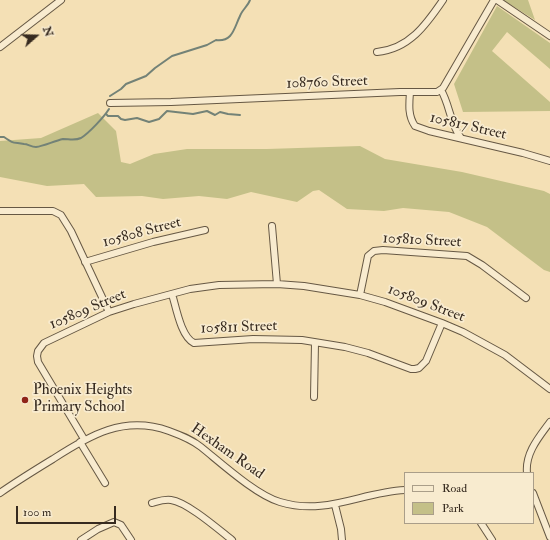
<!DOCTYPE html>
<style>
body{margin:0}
#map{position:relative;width:550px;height:540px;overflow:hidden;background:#f4e0b5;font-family:"IM FELL Double Pica",serif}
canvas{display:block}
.legend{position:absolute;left:404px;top:472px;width:130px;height:52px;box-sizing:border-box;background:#f8ebcf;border:1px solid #aa9e89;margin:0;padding:5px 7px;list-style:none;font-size:12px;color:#362a1f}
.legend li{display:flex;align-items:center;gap:8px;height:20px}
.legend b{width:20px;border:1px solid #aa9e89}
.north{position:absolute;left:16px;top:16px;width:40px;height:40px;-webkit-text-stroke:3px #f8ebcf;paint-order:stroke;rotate:70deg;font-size:11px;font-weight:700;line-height:16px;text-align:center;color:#362a1f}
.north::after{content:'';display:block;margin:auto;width:14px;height:18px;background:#362a1f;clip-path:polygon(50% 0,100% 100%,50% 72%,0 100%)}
.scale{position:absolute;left:16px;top:506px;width:100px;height:18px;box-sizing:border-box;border:2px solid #362a1f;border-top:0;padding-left:5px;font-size:12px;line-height:14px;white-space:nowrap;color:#362a1f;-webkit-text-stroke:3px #f8ebcf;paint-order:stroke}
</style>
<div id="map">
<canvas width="550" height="540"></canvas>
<ul class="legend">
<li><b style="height:5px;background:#f8ebcf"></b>Road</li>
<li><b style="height:11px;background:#c4c088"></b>Park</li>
</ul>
<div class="north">N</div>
<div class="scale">100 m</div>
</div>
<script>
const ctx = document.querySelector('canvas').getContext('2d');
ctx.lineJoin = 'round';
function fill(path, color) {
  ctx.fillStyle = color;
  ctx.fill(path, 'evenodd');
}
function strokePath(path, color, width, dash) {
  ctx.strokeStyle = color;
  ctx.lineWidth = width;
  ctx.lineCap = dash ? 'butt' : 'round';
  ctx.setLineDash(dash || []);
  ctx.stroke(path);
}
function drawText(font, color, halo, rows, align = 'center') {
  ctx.font = font + ' "IM FELL Double Pica",serif';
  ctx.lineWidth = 3.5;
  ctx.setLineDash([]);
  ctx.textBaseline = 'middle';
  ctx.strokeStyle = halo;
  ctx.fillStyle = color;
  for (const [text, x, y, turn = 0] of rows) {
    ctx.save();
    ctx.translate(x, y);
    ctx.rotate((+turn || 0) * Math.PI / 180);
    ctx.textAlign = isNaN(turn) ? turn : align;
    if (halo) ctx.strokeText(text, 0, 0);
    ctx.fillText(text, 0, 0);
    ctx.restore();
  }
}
const green = new Path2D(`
 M503 0H528L535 20Z
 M497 6 550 43V69L507 32 492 51 550 102V111L463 112 454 84Z
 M98 113 116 131 121 162 130 164 154 154 187 149H267L360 146 385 159 462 172 544 191 550 194V272L544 270 487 227 449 212 403 208 384 211 347 209 319 190 313 191 297 202 251 192 227 199 199 196 163 199 142 196 96 197 84 184 47 186 0 177V141L41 138Z`);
const stream = new Path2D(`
 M110 96 121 89 126 84 146 76 155 68 172 56 207 45 216 40C233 42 234 28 240 16 242 10 248 6 250 0
 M106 114 108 116H118L121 119 125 120 137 118 149 122 159 119 167 111 193 114 207 111 215 115 220 112 228 114 240 115
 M0 137H4C14 144 12 142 24 144 28 144 31 147 36 147 44 146 54 141 63 139 69 139 75 141 81 138 89 133 104 117 109 109`);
const minor = new Path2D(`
 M497 0 550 36
 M0 47 61 0
 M377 52C409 49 426 25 443 0
 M441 90C450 105 450 124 461 138
 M410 92C409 105 408 116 415 126L429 131 523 153 550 161
 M110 103 171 102 400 92H437L443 88 494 0
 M0 211H53L61 215 71 231 109 312
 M272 226 277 284
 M85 262 153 242 205 230
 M172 294C176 307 181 337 194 343L253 339 302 340 345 347 368 353 411 369H415L419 368 426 361 442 323
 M360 295 368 256 374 251 383 250 467 256 482 265 526 298
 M314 397 315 343
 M84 439 38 362 37 356 38 351 44 343 109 312 134 304 190 289 219 285 277 284 304 286 360 295 385 302 442 323 463 332 505 355 550 389
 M80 442 105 483
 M527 473C525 453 539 437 550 422
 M0 493C17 481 35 470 53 459 90 435 124 415 169 431 180 435 191 439 201 447 221 463 256 495 280 502 326 516 361 492 405 490
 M533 493 550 537
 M152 503C159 501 164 499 171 500 187 502 218 529 232 540
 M335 505 341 529 342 540
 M481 523 492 540
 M81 540 98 529 114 522 121 525 131 540`);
const markers = [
 [25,400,4,"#8f2418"]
];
const streetNames = [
 ["108760 Street",327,83,-2],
 ["105817 Street",468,127,13],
 ["105808 Street",142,233,-15],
 ["105810 Street",422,241,3],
 ["105809 Street",426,304,21],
 ["105809 Street",88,310,-23],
 ["105811 Street",239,328,-2],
 ["Hexham Road",227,452,35]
];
const poiNames = [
 ["Phoenix Heights",33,391],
 ["Primary School",33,408]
];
fill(green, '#c4c088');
strokePath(stream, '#738277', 2);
strokePath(minor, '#665844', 8);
strokePath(minor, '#f8ebcf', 6);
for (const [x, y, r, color] of markers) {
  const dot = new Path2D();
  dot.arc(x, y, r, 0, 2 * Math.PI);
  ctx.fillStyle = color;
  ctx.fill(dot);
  strokePath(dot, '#f8ebcf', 1.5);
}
drawText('15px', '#362a1f', '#f8ebcf', streetNames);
drawText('15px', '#362a1f', '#f8ebcf', poiNames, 'left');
</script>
